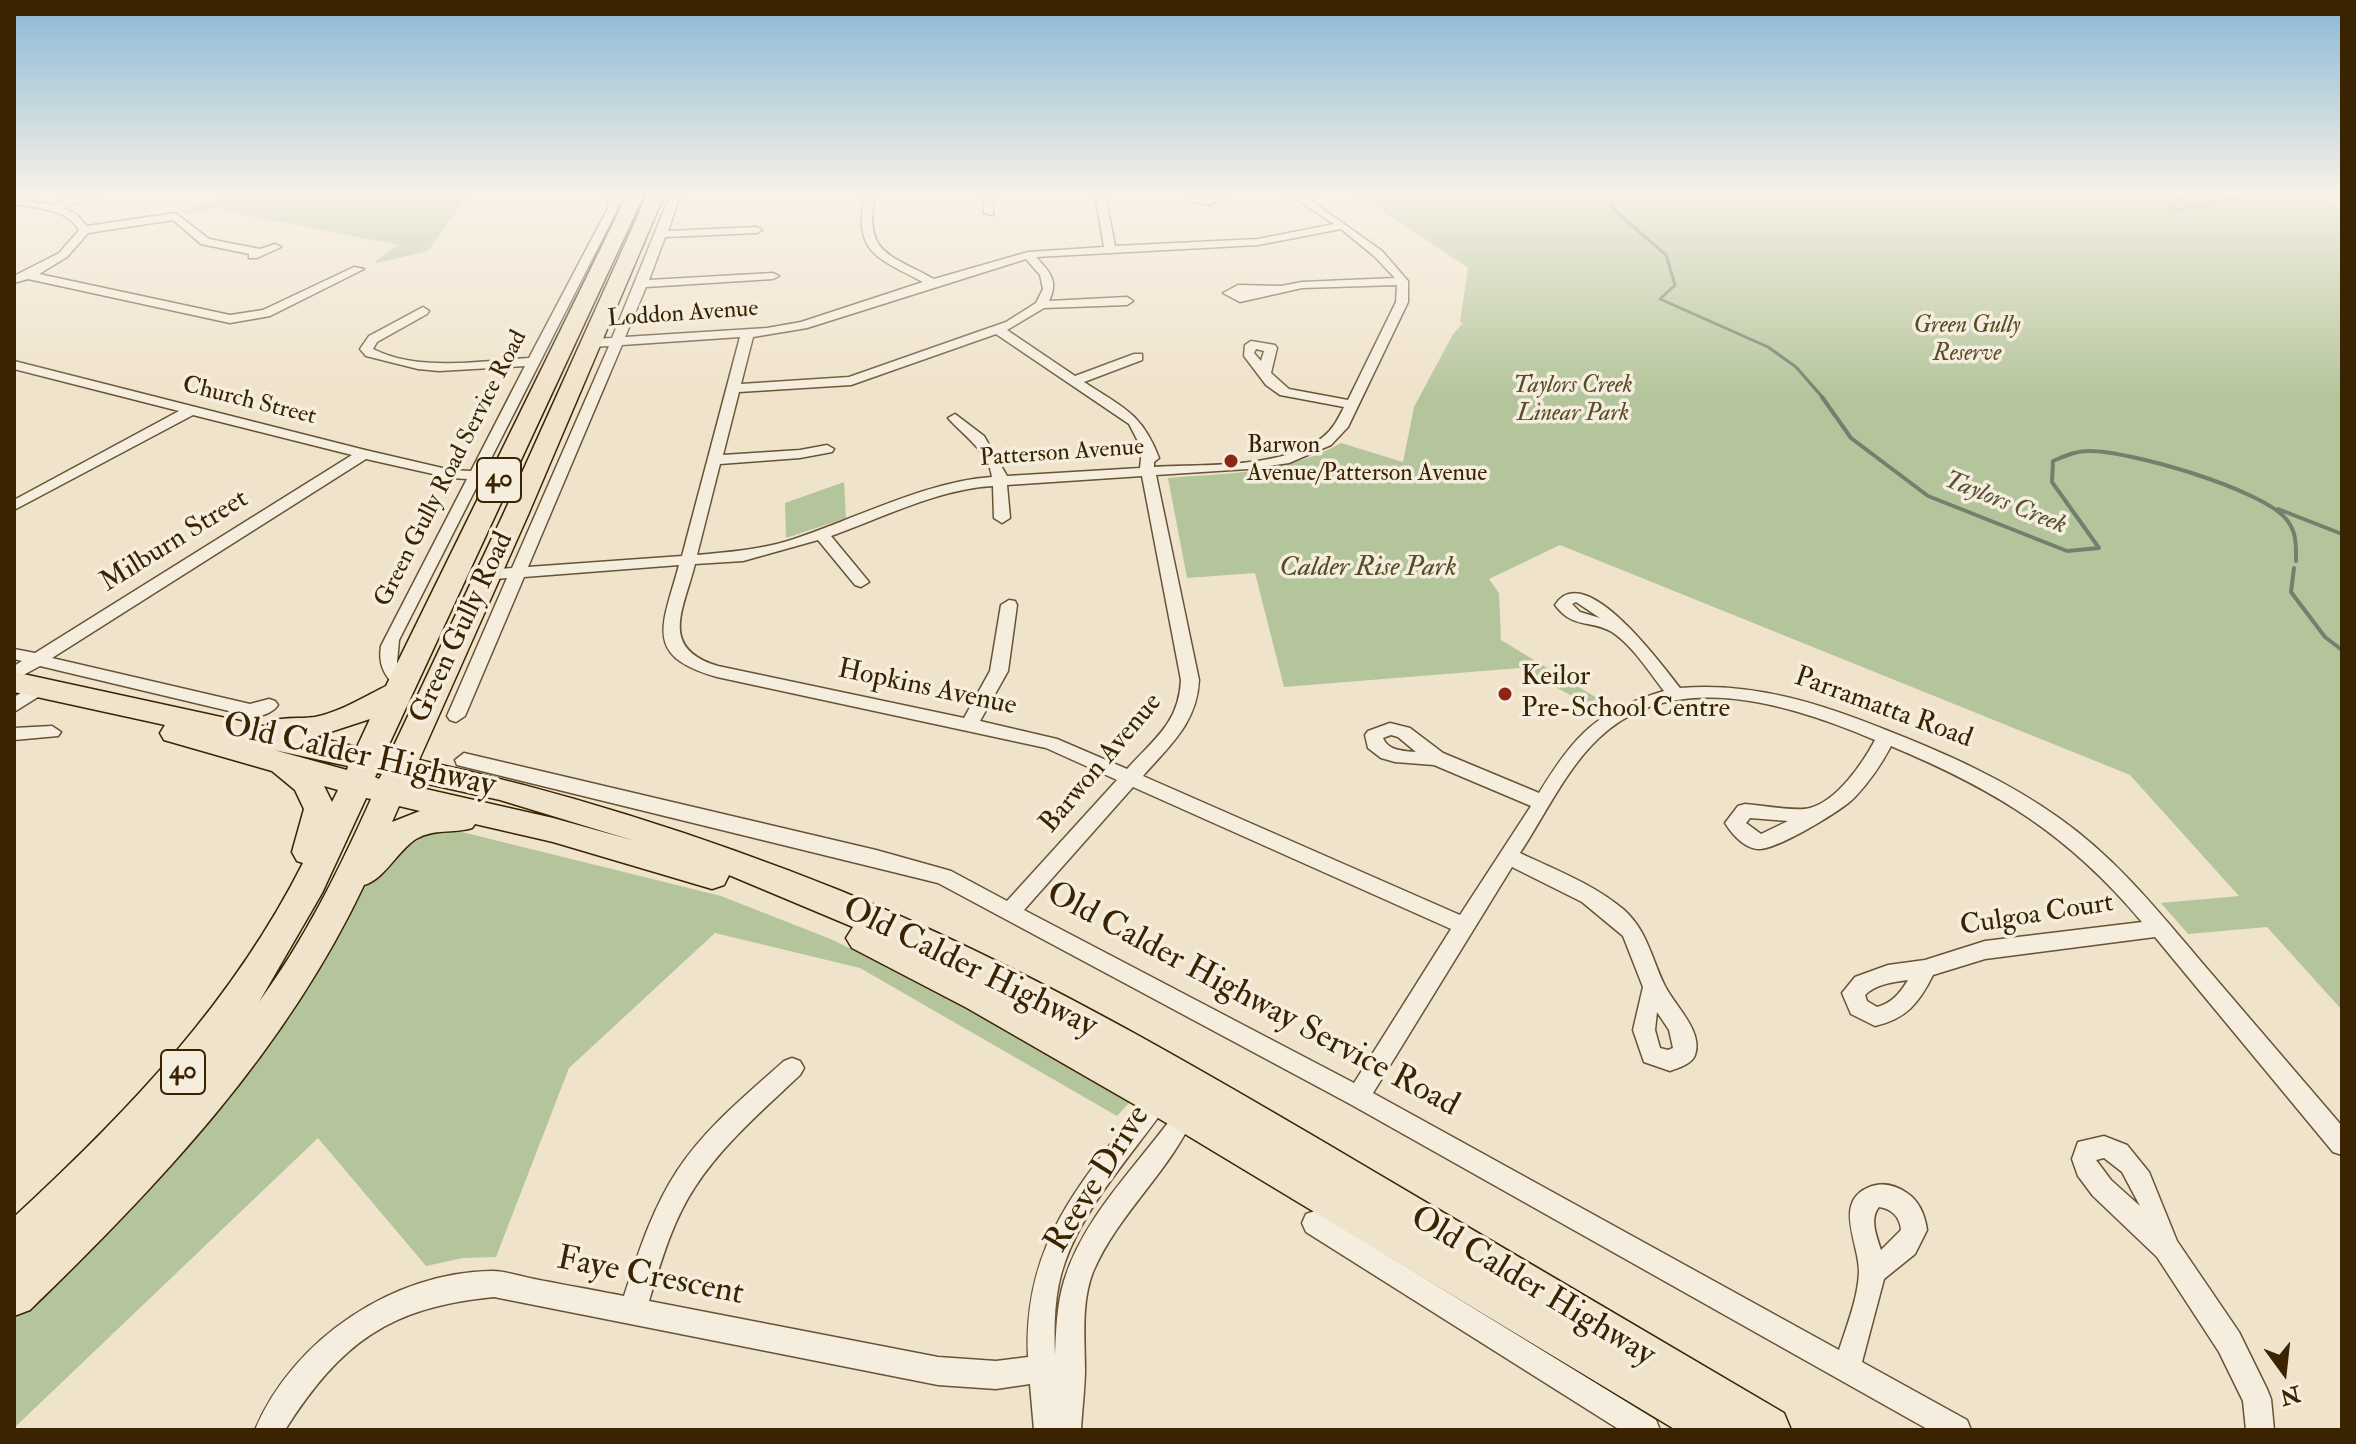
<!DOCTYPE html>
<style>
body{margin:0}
#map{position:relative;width:2356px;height:1444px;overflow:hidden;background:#f0e3cb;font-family:"IM FELL Double Pica",serif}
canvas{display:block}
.frame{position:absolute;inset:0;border:16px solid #3a2301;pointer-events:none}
.north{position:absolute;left:2244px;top:1332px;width:80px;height:80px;-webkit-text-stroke:6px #f5eddd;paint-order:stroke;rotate:165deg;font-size:22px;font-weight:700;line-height:32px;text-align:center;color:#3a2301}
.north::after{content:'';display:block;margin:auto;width:28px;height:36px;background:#3a2301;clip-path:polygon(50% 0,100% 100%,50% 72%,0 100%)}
</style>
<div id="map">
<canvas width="2356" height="1444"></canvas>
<div class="frame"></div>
<div class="north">N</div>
</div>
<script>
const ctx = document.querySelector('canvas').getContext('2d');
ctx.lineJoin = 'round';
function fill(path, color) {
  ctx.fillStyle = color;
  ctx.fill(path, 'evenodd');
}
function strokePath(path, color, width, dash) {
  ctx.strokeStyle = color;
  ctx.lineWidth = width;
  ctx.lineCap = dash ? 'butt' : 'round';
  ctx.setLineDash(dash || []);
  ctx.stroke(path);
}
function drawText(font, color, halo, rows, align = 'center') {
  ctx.font = font + ' "IM FELL Double Pica",serif';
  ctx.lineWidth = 7;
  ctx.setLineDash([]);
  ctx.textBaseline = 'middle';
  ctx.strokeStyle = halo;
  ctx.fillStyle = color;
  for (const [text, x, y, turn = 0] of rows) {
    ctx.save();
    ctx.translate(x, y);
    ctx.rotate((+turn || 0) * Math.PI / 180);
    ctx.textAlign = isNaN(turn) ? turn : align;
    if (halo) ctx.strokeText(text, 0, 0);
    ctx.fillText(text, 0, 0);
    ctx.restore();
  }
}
const green = new Path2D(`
 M244 193H470L428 251 377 263 374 262 398 245 211 208 191 214 179 211Z
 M1356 193H2302L2342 205V1010L2267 927 2188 934 2161 903 2239 896 2130 775 1560 545 1489 579 1499 593 1501 640 1607 704 1598 710 1520 668 1284 687 1255 573 1187 578 1168 478C1229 473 1286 474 1341 443L1403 462 1414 407 1453 334 1463 323 1460 322 1468 268Z
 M844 482 846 518 786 538 785 503Z
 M458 831 721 896 833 940 1112 1079 1127 1094 1129 1103 1117 1116 860 968 715 933 569 1068 496 1257 463 1258 426 1266 318 1138 14 1428V1317L108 1227 295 998 374 873 426 834Z`);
const water = new Path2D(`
 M2191 193H2239L2247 197 2177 210 2168 207Z`);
const streamFar1 = new Path2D(`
 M1606 193 1614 210 1666 255 1675 285 1660 299 1768 347 1796 367 1824 399`);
const stream = new Path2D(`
 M1822 397 1851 438 1928 496 2067 551 2099 548 2052 482 2053 461C2065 456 2075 451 2088 451 2127 450 2263 489 2287 520 2297 533 2296 546 2296 561
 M2278 509 2342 534
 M2294 568 2291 592 2325 637 2342 650`);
const street = new Path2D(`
 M83 193H98L64 208 76 214 87 226 175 213 209 239 260 249 275 244 281 247 257 258H249V254L201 244 173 220 88 233 67 257 39 274 230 315 263 310 354 267 364 269 270 316 230 323 28 279 14 283V276L59 253 79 230C66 208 36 208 14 204V198L53 205Z
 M615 193 626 194 619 200 617 210 399 640 397 663 411 683 408 687H396C384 675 378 664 381 646L467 479 451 478 366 459 52 658 250 704 269 699 275 701 278 705C273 713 259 718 250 716L40 666 14 680V666L22 661 14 659V649L35 653 352 455 193 415 14 510V500L179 411 14 369V361L365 450 451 470 471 471 525 366 439 371 418 369 366 356 360 349 369 336 423 307 429 311 427 314 377 342 373 349C419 372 479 361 529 358L607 210 609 199Z
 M671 193H681L668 231 757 227 762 230 757 233 665 237 649 280 773 273 779 276 773 279 646 287 625 337 767 328 801 322 923 282C876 257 853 253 865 193H875C864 254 887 253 934 279L1028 252 1104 247 1095 193H1105L1115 246 1258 239 1334 224 1287 193 1306 197 1382 251 1408 281V302L1348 427 1331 445 1289 463 1248 469 1156 475 1199 680C1197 723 1170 745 1143 776L1460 915 1531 806 1434 765 1395 762 1381 758 1368 748 1365 735 1368 731 1390 723 1410 728 1443 753 1539 793C1575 735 1596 711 1664 691 1649 672 1633 646 1612 632 1590 619 1574 630 1555 605 1584 558 1662 665 1680 688 1752 682 1820 703 1886 730 1947 754 2006 780 2059 818 2116 858 2159 912 2204 965 2250 1019 2296 1072 2342 1126V1155L2333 1152 2155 937 1985 959 1933 975C1919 1003 1906 1019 1875 1026L1851 1014 1842 993 1855 977 1888 965 1925 960 1985 941 2142 922C2068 834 1996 790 1891 746 1881 765 1870 781 1855 797 1843 810 1775 851 1758 849 1744 848 1732 834 1725 823L1738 806 1745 804C1761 805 1795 812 1810 808 1837 801 1863 763 1875 740 1792 705 1674 666 1599 738 1566 769 1545 815 1520 853 1556 870 1593 884 1623 909 1647 930 1651 957 1664 984 1673 1004 1704 1031 1695 1055 1692 1064 1678 1068 1670 1071L1644 1062 1633 1030 1643 987 1623 936 1582 902 1512 867 1373 1093 1839 1350C1847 1325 1858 1298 1859 1272 1860 1244 1831 1200 1872 1186 1884 1182 1897 1186 1907 1193 1919 1201 1925 1215 1927 1230L1915 1254 1884 1279 1862 1362 1967 1420 1971 1430H1929L1350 1104 938 883 457 765 455 760 464 753 876 850 951 871 1007 901 1117 780 1046 748 717 677C642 656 663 625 679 565L524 577 465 716 456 722 450 720 447 716 507 578 485 580 477 575 485 570 512 568 609 346 590 347 584 343 590 339 612 338ZM1341 229 1374 256 1395 278 1302 282 1281 286 1238 285 1223 293 1240 302 1302 288 1397 285 1396 302 1348 400 1289 389 1271 373 1277 348 1275 345 1251 341 1245 345 1244 356 1266 385 1280 395 1344 407C1338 419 1333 429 1323 437 1284 469 1202 464 1154 467V462L1159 458C1142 413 1122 407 1084 382L1142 360V354H1134L1075 376 1007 330 1044 308 1127 305 1133 301 1127 297 1049 301C1059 281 1050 272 1036 257L1258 245ZM1026 259 1040 275 1043 289 1036 303 1006 322 849 377 741 384 753 337 807 328ZM996 334 1129 424 1142 449 1140 468 1007 476 984 436 955 414 948 418C964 436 989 452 992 477 926 481 851 521 788 541 758 550 728 552 697 555L720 464 800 458 832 452 834 449 827 445 800 450 723 455 739 392 851 385ZM740 337 682 556 528 567 622 345ZM1256 349 1264 351 1261 361 1254 353ZM1142 476 1181 680C1179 723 1154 739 1127 769L1057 739 980 721 1008 671 1017 605 1015 601 1009 600 1001 605 990 671 964 718 718 666C658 648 684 609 695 564L743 561 818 540 855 585 861 587 869 582 831 536C882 518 938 489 993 486L994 518 1002 523 1010 518 1007 485ZM1576 602 1600 618 1580 612 1572 604ZM1391 735 1398 737 1416 752C1404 751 1388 751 1383 738ZM1133 787 1451 929 1354 1083 1024 910ZM1750 818 1788 821 1761 834 1746 823ZM1908 980C1900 993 1892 1003 1877 1007L1867 1001 1865 995C1876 984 1893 982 1908 980ZM1657 1012 1669 1030 1673 1048 1668 1050 1660 1048 1655 1030ZM1879 1207C1892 1209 1900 1217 1901 1230L1881 1250C1877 1237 1869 1219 1879 1207Z
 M983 193H993V215L984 213Z
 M1200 193H1213L1209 199 1214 193H1226L1211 205 1193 202V198Z
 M2331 193H2342V196L2322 201V197Z
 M40 682 49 688 46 692 14 712V697Z
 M52 726 61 732 58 736 14 740V728Z
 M792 1058 800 1061 804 1068 800 1075C763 1110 723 1144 695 1187 672 1222 661 1262 649 1301L938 1357 996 1361 1028 1357C1023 1238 1085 1180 1151 1091L1159 1088 1167 1091 1171 1098 1167 1105C1132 1155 1085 1205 1065 1262 1054 1292 1054 1325 1055 1355 1056 1330 1057 1304 1064 1281 1082 1221 1130 1173 1167 1124L1176 1104 1184 1101 1192 1104 1196 1112C1171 1171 1118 1213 1093 1272 1081 1303 1085 1337 1085 1369 1085 1388 1082 1410 1081 1430H1034L1030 1384 996 1389 938 1385 494 1297C390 1307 341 1342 285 1430H255C293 1339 394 1272 492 1271 505 1271 520 1276 534 1279 564 1285 594 1290 624 1296 638 1254 652 1209 677 1171 705 1128 746 1095 784 1061Z
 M2104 1136 2127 1145 2149 1172 2177 1241 2239 1332 2267 1389 2271 1399 2274 1430H2246L2243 1401 2219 1352 2157 1257 2093 1196 2078 1176 2072 1159 2078 1142ZM2104 1158 2122 1172 2140 1206 2111 1180 2096 1160Z
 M1315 1211 1656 1420 1660 1430H1620L1306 1232 1302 1223 1306 1214Z`);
const primary = new Path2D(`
 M628 193H640L643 197 385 753 390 754 503 515 648 193H665L528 515 419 760C563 791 704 836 841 891 1021 964 1190 1063 1356 1161 1498 1245 1641 1329 1784 1413L1791 1430H1676L1170 1125 967 1008 852 948 846 938 853 927 729 875 724 885 712 889 553 842 475 824 472 828C453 834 435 828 416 839 397 851 385 879 364 885 285 1052 161 1183 30 1310L14 1316V1217C128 1112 233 1002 303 863L297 861 292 852 304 809 295 790 272 771 164 740 160 733 165 725 14 692V672L267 727 270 721C285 717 300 719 315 717 340 712 364 697 386 686ZM370 719 357 747 315 737ZM274 750 348 766 347 770ZM377 773 382 774 379 779 375 777ZM410 780 500 800 635 841 553 818 408 785ZM324 786 338 790 332 802ZM366 798 371 799C339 870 305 939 259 1002L322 893ZM399 806 420 811 392 822Z`);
const markers = [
 [1231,461,8,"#8f2418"],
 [1505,694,8,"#8f2418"]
];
const farStreetnames = [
 ["Loddon Avenue",683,315,-4],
 ["Church Street",249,402,14],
 ["Patterson Avenue",1062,454,-4],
 ["Green Gully Road Service Road",452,469,-63]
];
const farParknames = [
 ["Green Gully",1967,327],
 ["Reserve",1967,355],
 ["Taylors Creek",1573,387],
 ["Linear Park",1573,415]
];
const farPoinames = [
 ["Barwon",1247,447],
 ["Avenue/Patterson Avenue",1247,475]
];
const shields = [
 [499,480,44],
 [183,1072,44]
];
const shieldNames = [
 ["40",499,480],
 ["40",183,1072]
];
const farWaternames = [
 ["Taylors Creek",2005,504,22]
];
const streetNames = [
 ["Milburn Street",175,542,-32],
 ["Green Gully Road",463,628,-65],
 ["Hopkins Avenue",927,689,12],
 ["Parramatta Road",1883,709,20],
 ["Barwon Avenue",1102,764,-50],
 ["Culgoa Court",2037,916,-9]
];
const parkNames = [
 ["Calder Rise Park",1368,569]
];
const poiNames = [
 ["Keilor",1521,678],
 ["Pre-School Centre",1521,710]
];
const nearStreetnames = [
 ["Old Calder Highway",359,757,13],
 ["Old Calder Highway",969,969,26],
 ["Old Calder Highway Service Road",1252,1001,28],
 ["Reeve Drive",1099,1180,-58],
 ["Faye Crescent",650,1278,11],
 ["Old Calder Highway",1532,1288,31]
];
fill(green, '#b4c59b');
fill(water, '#9abeb5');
strokePath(water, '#74806d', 2);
strokePath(streamFar1, '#74806d', 3);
strokePath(stream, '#74806d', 4);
strokePath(street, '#685334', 3);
strokePath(primary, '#3a2301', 3);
fill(street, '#f5eddd');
fill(primary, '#f0e3cb');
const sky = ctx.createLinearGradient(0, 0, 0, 396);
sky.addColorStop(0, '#89b8d4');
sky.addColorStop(0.49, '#f8f2e8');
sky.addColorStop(1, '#f8f2e800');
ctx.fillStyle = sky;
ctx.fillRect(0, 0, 2356, 396);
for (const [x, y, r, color] of markers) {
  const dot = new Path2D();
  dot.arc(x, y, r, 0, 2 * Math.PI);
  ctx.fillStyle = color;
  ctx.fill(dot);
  strokePath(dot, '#f5eddd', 3);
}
drawText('24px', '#3a2301', '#f5eddd', farStreetnames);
drawText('italic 24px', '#584c28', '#f5eddd', farParknames);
drawText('24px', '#3a2301', '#f5eddd', farPoinames, 'left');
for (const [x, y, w] of shields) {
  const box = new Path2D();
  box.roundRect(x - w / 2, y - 22, w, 44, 6);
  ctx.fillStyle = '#f5eddd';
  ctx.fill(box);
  strokePath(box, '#3a2301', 2);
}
drawText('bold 26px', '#3a2301', null, shieldNames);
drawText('italic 26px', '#575237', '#f5eddd', farWaternames);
drawText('28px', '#3a2301', '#f5eddd', streetNames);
drawText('italic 28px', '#584c28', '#f5eddd', parkNames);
drawText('28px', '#3a2301', '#f5eddd', poiNames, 'left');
drawText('34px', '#3a2301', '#f5eddd', nearStreetnames);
</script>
